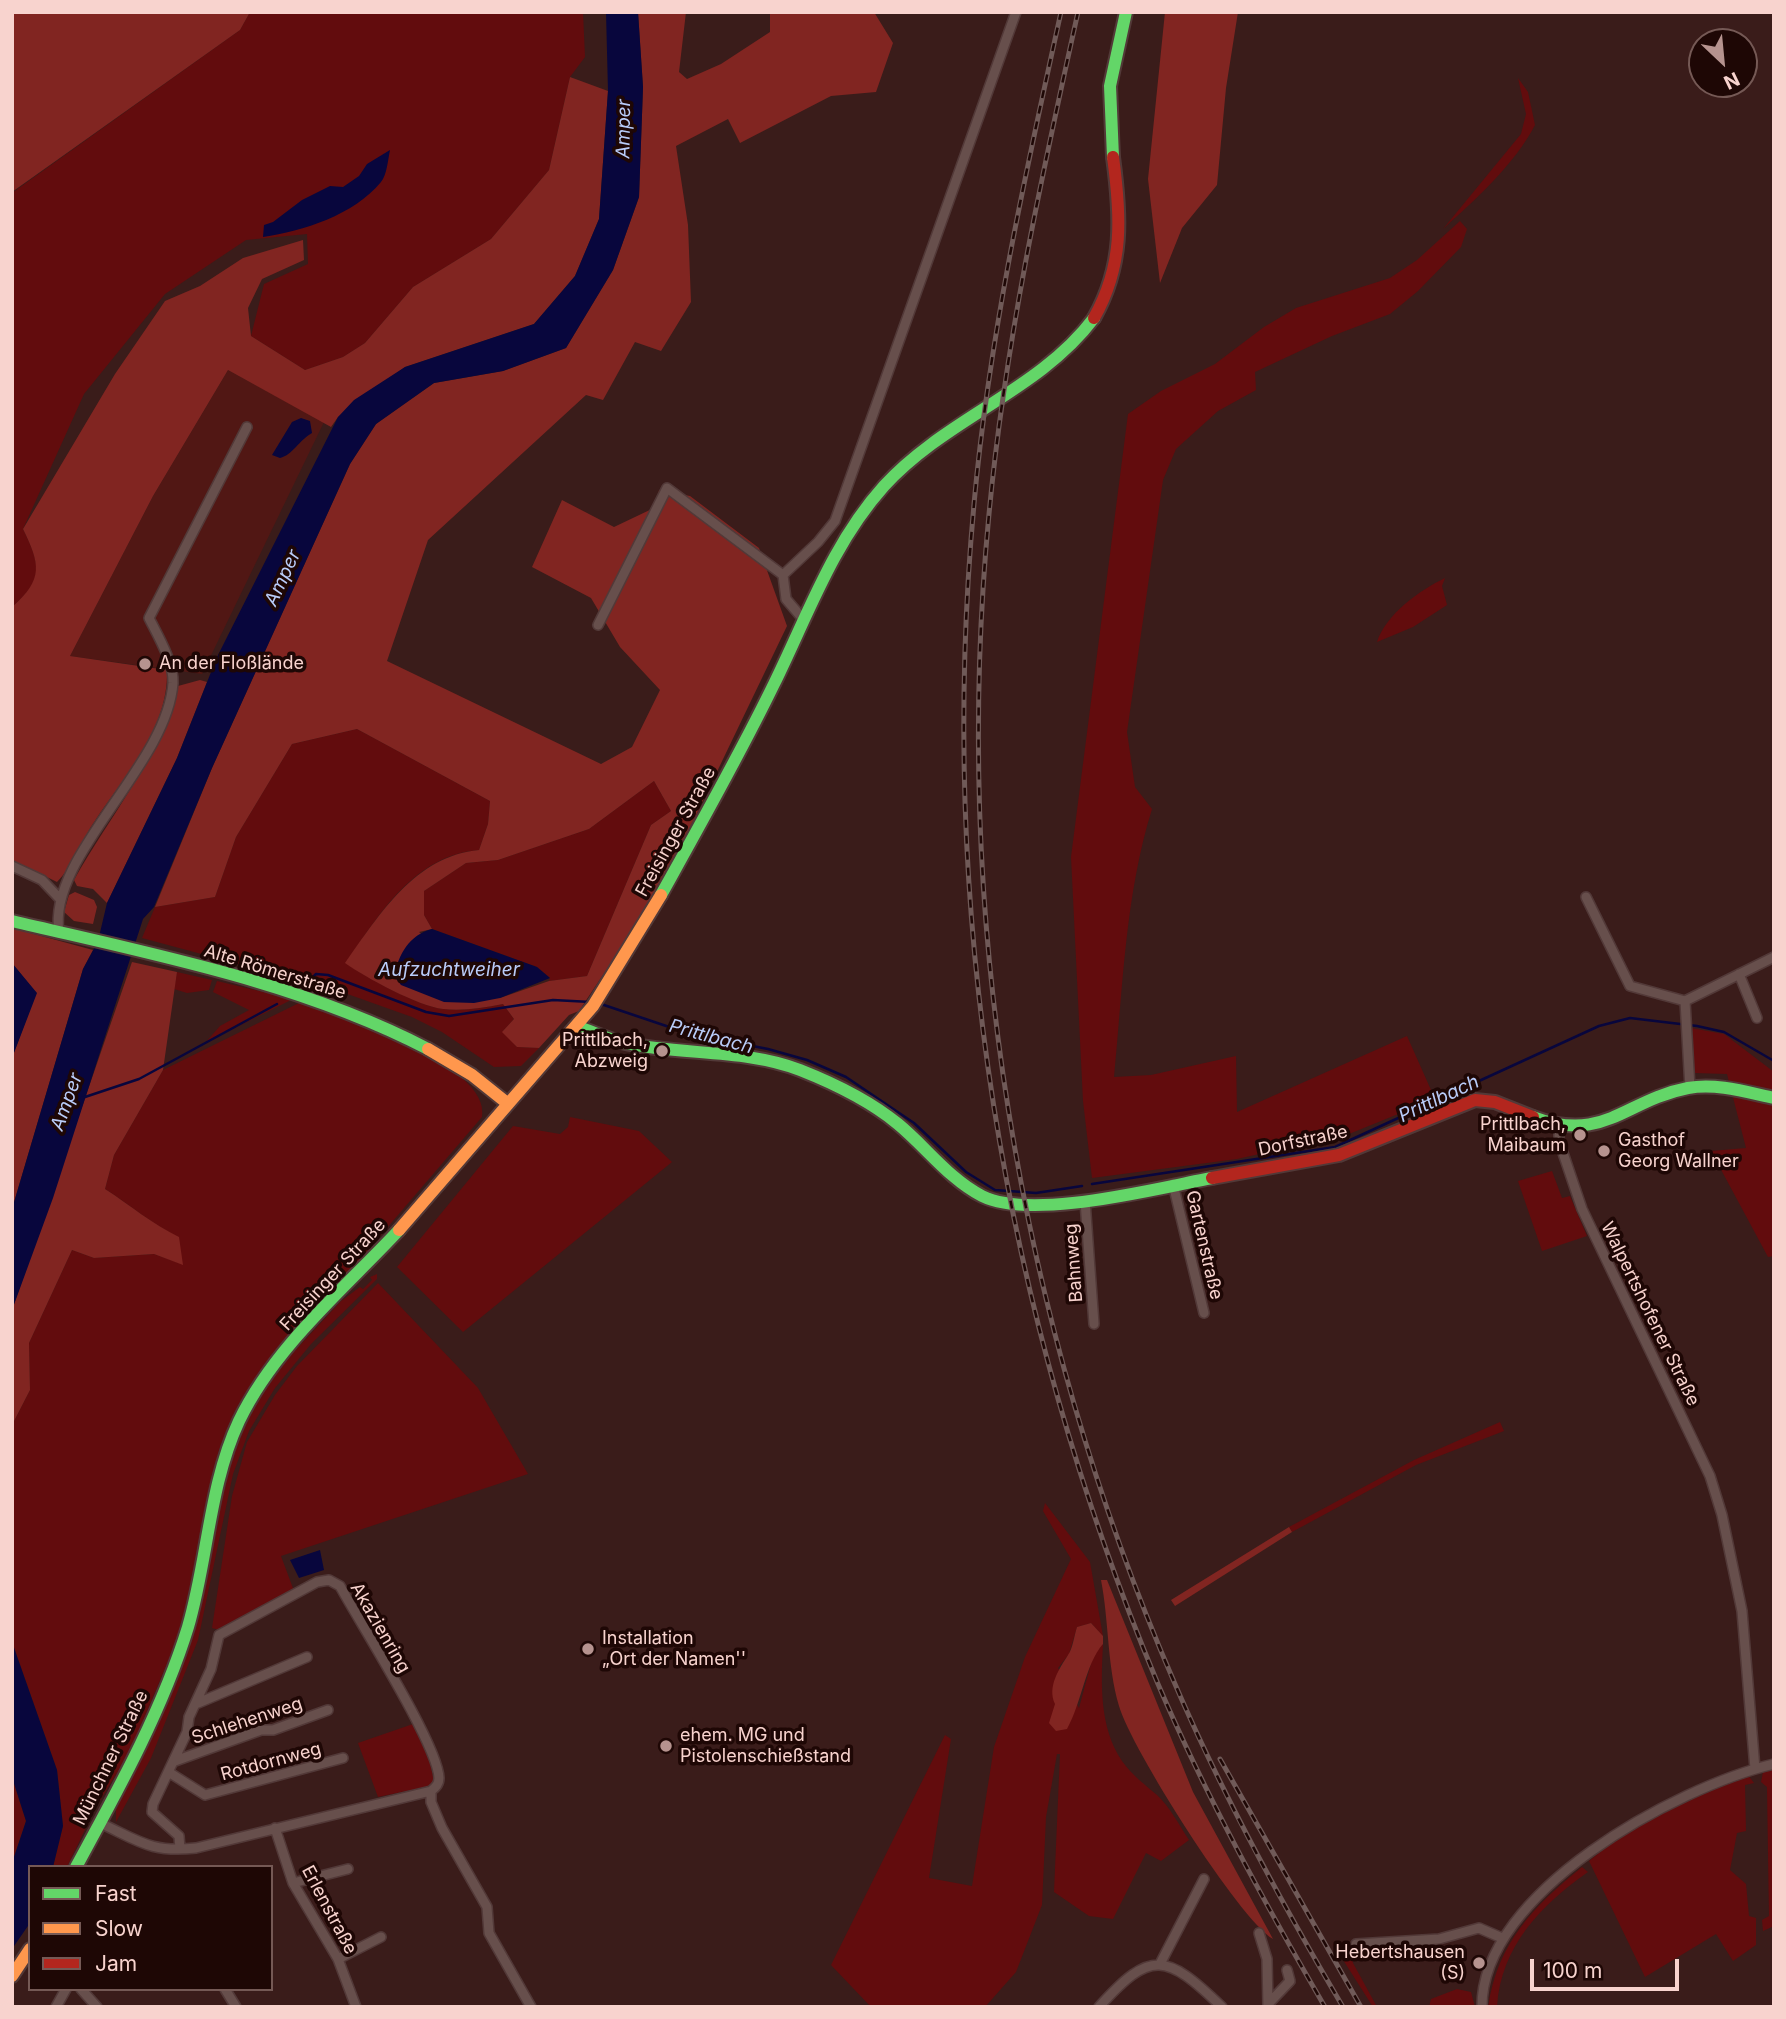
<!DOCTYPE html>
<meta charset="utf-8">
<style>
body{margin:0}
#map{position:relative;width:1786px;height:2019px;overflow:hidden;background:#3a1c1a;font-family:Inter,sans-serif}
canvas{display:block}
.frame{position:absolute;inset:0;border:14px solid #f8d3ce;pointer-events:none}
.legend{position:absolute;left:28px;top:1865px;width:245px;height:126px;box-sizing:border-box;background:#1e0705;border:2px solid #755955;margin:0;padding:9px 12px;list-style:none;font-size:21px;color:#f8d3ce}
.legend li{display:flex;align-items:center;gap:14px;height:35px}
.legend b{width:35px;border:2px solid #755955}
.north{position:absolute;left:1688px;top:28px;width:70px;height:70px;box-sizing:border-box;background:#1e0705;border:2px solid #755955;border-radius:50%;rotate:154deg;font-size:19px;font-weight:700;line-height:28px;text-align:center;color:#f8d3ce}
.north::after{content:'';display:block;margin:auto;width:24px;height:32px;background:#b6938f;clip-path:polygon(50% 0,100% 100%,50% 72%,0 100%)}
.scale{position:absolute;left:1530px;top:1959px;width:149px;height:32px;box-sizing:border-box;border:4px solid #f8d3ce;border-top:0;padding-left:9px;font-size:21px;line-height:24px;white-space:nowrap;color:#f8d3ce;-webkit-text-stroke:5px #1e0705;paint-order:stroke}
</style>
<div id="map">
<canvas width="1786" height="2019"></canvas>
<div class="frame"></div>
<ul class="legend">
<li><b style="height:9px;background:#63d668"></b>Fast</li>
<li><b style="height:9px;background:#ff974d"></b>Slow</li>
<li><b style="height:9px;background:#b3261e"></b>Jam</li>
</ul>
<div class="north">N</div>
<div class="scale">100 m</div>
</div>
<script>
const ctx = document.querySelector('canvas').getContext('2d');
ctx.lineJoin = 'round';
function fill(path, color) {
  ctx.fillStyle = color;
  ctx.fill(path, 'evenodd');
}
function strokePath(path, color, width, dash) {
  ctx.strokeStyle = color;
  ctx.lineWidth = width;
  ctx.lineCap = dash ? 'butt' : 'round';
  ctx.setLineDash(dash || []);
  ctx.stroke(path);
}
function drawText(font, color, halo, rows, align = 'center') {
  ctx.font = font + ' Inter,sans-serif';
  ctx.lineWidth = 7;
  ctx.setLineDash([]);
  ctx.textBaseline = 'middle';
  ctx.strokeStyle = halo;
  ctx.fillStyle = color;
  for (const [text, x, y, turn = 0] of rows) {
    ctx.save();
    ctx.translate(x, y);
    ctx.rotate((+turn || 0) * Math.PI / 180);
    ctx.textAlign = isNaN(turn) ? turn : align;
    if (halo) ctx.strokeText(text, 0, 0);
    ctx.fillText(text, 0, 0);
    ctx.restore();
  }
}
const built = new Path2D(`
 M228 370 324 422 202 674 70 656 153 496Z`);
const green = new Path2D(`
 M250 12H583L585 57 570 77 549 170 491 239 413 287 365 343 343 357 305 370 251 336 264 284 308 264 307 234 246 240 165 294 84 394 23 529C40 564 45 579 12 607V193L240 30Z
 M1518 78 1528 92 1535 125C1514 165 1476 199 1443 229L1521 134 1526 114Z
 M1460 221 1467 229 1461 247 1418 291 1390 314 1332 336 1255 372 1256 390 1218 411 1176 449 1163 480 1127 732 1135 787 1152 809C1125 896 1123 987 1114 1077L1151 1075 1236 1056 1237 1112 1407 1036 1435 1099 1349 1134 1237 1159 1092 1178 1083 1101 1071 857 1128 414 1161 391 1215 364 1264 327 1296 308 1390 278 1417 260Z
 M1445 578 1442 586 1447 605 1413 627 1377 642C1386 614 1420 590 1445 578Z
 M357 729 490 801 488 824 479 850C415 855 379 914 346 963 366 978 419 1006 443 1009 464 1011 483 1008 503 1004L514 1019 503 1031 517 1047 539 1048 521 1066 494 1067 442 1032 412 1017 339 991 142 938 155 907 215 897 236 837 292 744Z
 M654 781 671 811 651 825 587 976 549 981 550 978 537 967 432 929 424 915V891L466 863 498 860 589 829Z
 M177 972 212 980 209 990 187 993 174 989Z
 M217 981 293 999 205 1043 220 1026 249 1010 213 992Z
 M301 1002C340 1016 492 1065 482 1117L249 1389 219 1450 182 1628 130 1752 96 1807 67 1867H53L63 1826 57 1770 12 1642V1425L30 1390 29 1343 72 1250 94 1258 154 1254 182 1264 178 1237C152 1224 130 1205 105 1189L114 1155 163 1070Z
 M1691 1028 1724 1034 1774 1072V1256L1768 1257 1711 1151 1746 1148 1727 1074 1694 1073Z
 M570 1117 639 1131 672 1162 463 1332 397 1267 513 1126 560 1134 568 1127Z
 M1552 1171 1562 1198 1570 1196 1587 1236 1542 1251 1518 1181Z
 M377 1274V1279L311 1344 275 1388 249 1431 233 1474 198 1640 151 1758 116 1822V1809L156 1728 188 1647 235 1439 258 1399 288 1358 341 1301 360 1287 363 1289 372 1280 370 1277Z
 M378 1283 478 1388 528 1474 281 1556 294 1591 219 1630 212 1628 232 1496 247 1442 275 1395 297 1366Z
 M1500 1422 1504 1431 1416 1465 1292 1532 1289 1527 1414 1460Z
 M1045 1503 1090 1562 1103 1636 1091 1623 1077 1627 1069 1654 1058 1668 1079 1708 1093 1656 1103 1644C1101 1683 1099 1727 1122 1761 1132 1775 1144 1784 1157 1795 1170 1807 1179 1825 1189 1840L1161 1861 1146 1853 1113 1919 1089 1916 1054 1892 1060 1754H1057L1046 1817 1042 1905 1016 1972 985 2007H871L831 1965 945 1735 951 1739 929 1878 972 1886 994 1747 1025 1657 1071 1559 1043 1511Z
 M413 1724 429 1759 434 1781 430 1786 378 1797 358 1743Z
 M1774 1769V1926L1763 1931 1762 1920 1769 1916 1767 1787 1761 1782 1763 1772Z
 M1748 1775 1754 1783 1745 1785 1746 1831 1737 1833 1730 1870 1746 1884 1749 1916 1756 1918V1945L1733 1961 1716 1934 1645 1977 1589 1861C1637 1821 1691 1798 1748 1775Z
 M12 1778 26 1821 12 1863Z
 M1582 1867 1588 1872C1541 1905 1501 1946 1497 2007H1488C1498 1942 1533 1907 1582 1867Z
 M1349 1942 1353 1963 1377 2007H1373L1333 1944Z
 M1457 1989 1471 1992 1475 2007H1429L1431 1999Z`);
const forest = new Path2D(`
 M12 12H250L240 30 12 192Z
 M638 12H686L679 72 687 79 721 64 770 32V12H874L893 43 876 92 831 96 740 143 728 119 676 146 688 225 691 302 661 351 635 342 603 400 586 395 428 540 387 661 601 764 632 747 660 690 620 647 591 598 532 567 562 500 614 527 656 507 659 490 690 496 759 548 787 626 675 859 642 916 579 1011 569 1015 539 1048 517 1047 502 1032 514 1019 503 1004C483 1008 463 1011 443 1009 418 1006 366 978 345 963 380 914 415 856 479 850L488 824 490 801 357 729 292 744 236 837 215 897 155 907 212 768 350 464 376 424 434 383 503 371 566 348 613 270 639 197 643 87ZM654 781 671 811 651 825 587 976 549 981 500 998 419 932 432 929 424 915V891L466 863 498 860 589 829Z
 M1165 12H1238L1226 88 1217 185 1182 228 1160 283 1148 179Z
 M570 77 608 91 599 219 575 276 534 324 405 367 338 417 331 427 228 370 153 496 70 656 167 670C169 733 118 782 88 832 78 849 71 868 57 882L12 860V607C44 579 40 564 23 529L115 374 165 301 200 286 243 258 303 240 304 260 262 279 248 308 251 336 305 370 343 357 365 343 413 287 491 239 549 170Z
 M200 680 207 682 177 758 107 903 93 889 77 886 74 880C111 814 158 760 178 686Z
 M75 892 94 900 97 907 93 924 74 921 64 912 69 895Z
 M12 928 93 950 83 969 12 1209V1058L36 993 12 963Z
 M132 962 177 972 163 1070 114 1155 105 1189C130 1205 152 1224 179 1237L183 1265 154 1254 94 1258 72 1250 29 1343 30 1390 12 1425V1310Z
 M1289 1527 1292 1532 1175 1606 1171 1600Z
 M1101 1580H1107L1193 1792 1273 1939C1239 1919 1131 1748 1119 1706 1107 1665 1109 1621 1101 1580Z
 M1091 1623 1103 1636V1644C1085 1665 1082 1702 1067 1729L1056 1731 1049 1723 1055 1704C1047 1687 1059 1669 1068 1655 1073 1648 1074 1636 1077 1627Z`);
const water = new Path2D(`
 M606 12H638L643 87 639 197 613 270 566 348 503 371 434 383 376 424 350 464 212 768 154 907 143 919 53 1198 12 1310V1209L83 969 98 941 107 903 177 758 217 657 338 417 354 400 405 367 534 324 575 276 599 219 608 91Z
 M390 150C388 159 387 175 381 182 354 215 303 231 263 237L264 225 273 222 302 200 330 186 343 187 359 176 367 164Z
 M301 418 310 421 312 433C299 440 293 455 280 458L272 455 292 422Z
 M432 929 537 967 550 978 500 998 474 1003 444 1002 401 985 394 976C399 954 409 935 432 929Z
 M12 963 37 993 12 1058Z
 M320 1550 324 1570 299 1578 290 1560Z
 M12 1642 57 1770 63 1826 53 1867H30V1923L12 1949V1863L26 1821 12 1777Z`);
const stream = new Path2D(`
 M310 980 316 974 328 975 426 1012 449 1016 553 1000 591 1002
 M601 1004 690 1034 768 1049 807 1060 846 1077 914 1123 966 1172 995 1190 1036 1193 1082 1186
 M82 1098 139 1079 277 1004
 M1092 1184 1335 1147 1599 1026 1630 1018 1697 1026 1724 1032 1774 1061`);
const street = new Path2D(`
 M783 575 818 542 835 521 1016 12
 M598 625 667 488 783 575 786 599 803 619
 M12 866 42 880 60 899
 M1586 897 1630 986 1685 1001
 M59 932C47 856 167 766 173 683 174 663 158 636 149 618L247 427
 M1739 974 1757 1018
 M1690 1088 1685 1001 1774 957
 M1559 1125V1141L1582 1209 1710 1476 1722 1515 1742 1611 1755 1769
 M1173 1184 1204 1313
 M1085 1201 1094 1324
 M198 1703 307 1657
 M175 1761 261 1730H273L328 1710
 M170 1773 205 1795 343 1758
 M431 1791V1802L442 1828 487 1907 489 1933 531 2007
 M100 1823C139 1841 151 1853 196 1848L431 1791C436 1787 439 1784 439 1778 438 1745 359 1621 340 1586L329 1580 317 1582 219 1635 211 1669 189 1717 187 1732 153 1804 152 1812 179 1836 180 1849
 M275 1828 293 1883 338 1959 356 2007
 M293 1883 348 1869
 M1259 1933 1267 1959 1268 2007
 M1356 1944 1439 1939 1479 1928 1502 1938
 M338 1959 381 1937
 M1160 1964 1204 1879
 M81 1989 97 2007
 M225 1989 236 2007
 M1270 2002 1290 1981 1287 1970
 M56 2007 66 1989
 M1099 2007C1151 1949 1166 1953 1222 2007
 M1482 2007C1481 1893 1676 1787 1774 1764`);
const fast = new Path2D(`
 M1113 157 1110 86 1126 12
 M661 895C700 825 739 756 774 684 808 615 832 544 884 486 946 418 1039 391 1094 318
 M12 921C152 954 299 982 428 1049
 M577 1026C590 1031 603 1037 617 1041 675 1056 744 1048 800 1070 833 1083 870 1101 898 1124 926 1147 949 1179 982 1196 1032 1221 1157 1188 1212 1178
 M1533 1117C1604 1144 1625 1100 1688 1088 1717 1083 1746 1092 1774 1098
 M76 1867C118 1790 162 1711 188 1627 208 1559 209 1485 239 1421 275 1346 344 1289 399 1230`);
const slow = new Path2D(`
 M428 1049 472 1075 507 1103
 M399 1230 593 1006 661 895
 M12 1976 30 1949`);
const jam = new Path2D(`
 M1094 318C1124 265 1121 216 1113 157
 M1212 1178 1339 1155 1475 1100 1495 1102 1533 1117`);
const rail = new Path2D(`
 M1061 12C1025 175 989 338 974 504 937 906 1002 1312 1158 1684 1206 1796 1264 1902 1325 2007
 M1078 12C1041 179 1005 344 989 514 951 909 1017 1320 1175 1684 1223 1796 1281 1902 1343 2007
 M1220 1759 1361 2007`);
const markers = [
 [145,664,7,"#b6938f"],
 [662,1051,7,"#b6938f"],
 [1580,1135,7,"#b6938f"],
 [1604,1151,7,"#b6938f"],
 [588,1649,7,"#b6938f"],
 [666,1746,7,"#b6938f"],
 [1479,1963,7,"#b6938f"]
];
const poiNames = [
 ["An der Floßlände",159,664],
 ["Prittlbach,",648,1041,"right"],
 ["Abzweig",648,1062,"right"],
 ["Prittlbach,",1566,1125,"right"],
 ["Maibaum",1566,1146,"right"],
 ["Gasthof",1618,1141],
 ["Georg Wallner",1618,1162],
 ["Installation",602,1639],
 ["„Ort der Namen''",602,1660],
 ["ehem. MG und",680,1736],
 ["Pistolenschießstand",680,1757],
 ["Hebertshausen",1465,1953,"right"],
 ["(S)",1465,1974,"right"]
];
const streetNames = [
 ["Freisinger Straße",676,832,-61],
 ["Alte Römerstraße",275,972,17],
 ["Dorfstraße",1303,1141,-12],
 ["Gartenstraße",1204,1245,77],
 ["Bahnweg",1074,1263,-94],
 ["Freisinger Straße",333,1275,-47],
 ["Walpertshofener Straße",1650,1314,64],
 ["Akazienring",380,1628,60],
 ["Schlehenweg",247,1721,-18],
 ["Münchner Straße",111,1758,-64],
 ["Rotdornweg",271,1762,-15],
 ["Erlenstraße",329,1910,62]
];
const waterNames = [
 ["Amper",624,129,-89],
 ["Amper",283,578,-65],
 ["Aufzuchtweiher",449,970],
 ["Prittlbach",711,1037,15],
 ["Prittlbach",1439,1099,-25],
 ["Amper",67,1102,-70]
];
fill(built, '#511714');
fill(green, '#620c0d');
fill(forest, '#812521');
fill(water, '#08063d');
strokePath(stream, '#08063d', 2.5);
strokePath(street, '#523938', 12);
strokePath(fast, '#523938', 16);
strokePath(slow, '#523938', 16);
strokePath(jam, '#523938', 16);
strokePath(street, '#674f4c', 9);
strokePath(fast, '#63d668', 12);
strokePath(slow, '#ff974d', 12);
strokePath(jam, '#b3261e', 12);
strokePath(rail, '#705a58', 5);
strokePath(rail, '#1e0705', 2.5, [8]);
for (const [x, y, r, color] of markers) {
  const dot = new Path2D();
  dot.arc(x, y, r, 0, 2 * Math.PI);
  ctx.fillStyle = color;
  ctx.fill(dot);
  strokePath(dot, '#1e0705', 2.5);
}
drawText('18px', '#f8d3ce', '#1e0705', poiNames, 'left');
drawText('18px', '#f8d3ce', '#1e0705', streetNames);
drawText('italic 19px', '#b9ccf9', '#1e0705', waterNames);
</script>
